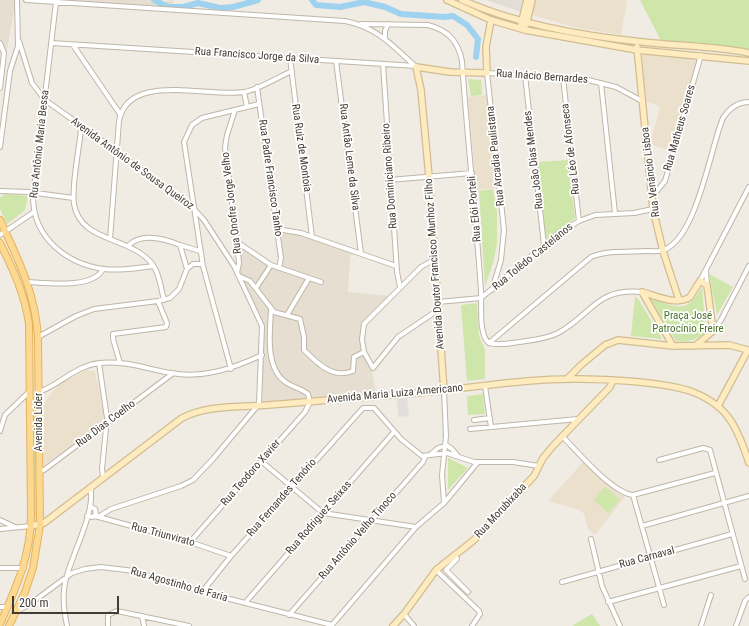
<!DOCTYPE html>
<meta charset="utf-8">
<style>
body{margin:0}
#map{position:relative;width:749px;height:626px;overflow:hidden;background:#f1ece3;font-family:"Roboto Condensed",sans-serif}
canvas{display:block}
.scale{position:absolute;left:12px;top:596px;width:107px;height:18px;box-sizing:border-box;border:2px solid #433c33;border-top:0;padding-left:5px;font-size:12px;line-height:14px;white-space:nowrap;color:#433c33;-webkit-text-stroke:3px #fff;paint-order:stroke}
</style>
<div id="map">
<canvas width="749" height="626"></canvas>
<div class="scale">200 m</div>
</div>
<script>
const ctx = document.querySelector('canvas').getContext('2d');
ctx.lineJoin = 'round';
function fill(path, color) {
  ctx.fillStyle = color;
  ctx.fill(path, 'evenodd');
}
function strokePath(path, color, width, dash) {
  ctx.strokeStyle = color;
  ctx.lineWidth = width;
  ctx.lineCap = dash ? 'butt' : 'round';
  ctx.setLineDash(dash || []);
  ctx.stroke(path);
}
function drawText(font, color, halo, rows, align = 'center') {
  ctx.font = font + ' "Roboto Condensed",sans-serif';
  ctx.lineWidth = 3.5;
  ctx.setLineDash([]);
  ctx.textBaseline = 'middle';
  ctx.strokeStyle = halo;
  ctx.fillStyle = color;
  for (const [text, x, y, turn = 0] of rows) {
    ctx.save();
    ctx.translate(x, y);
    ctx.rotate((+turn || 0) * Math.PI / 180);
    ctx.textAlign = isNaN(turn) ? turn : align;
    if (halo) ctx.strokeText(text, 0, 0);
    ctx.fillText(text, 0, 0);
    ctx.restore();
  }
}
const residential = new Path2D(`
 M0 0H16L6 55 0 38Z
 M57 0H161L163 2 173 0V7Z
 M276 226 300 231 353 248 350 259 348 292 388 296 365 319 362 324 363 349 371 366 376 393 262 402 264 326 239 273 236 239 268 262 277 265 280 257Z`);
const industrial = new Path2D(`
 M486 0H523L521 12Z`);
const education = new Path2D(`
 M536 0H627L621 35 574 27 532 15Z
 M646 54 698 58 670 151 650 144 660 107 646 101 642 56Z
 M487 95 496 188 476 190 468 97Z
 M86 370 95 371 104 413 102 423 44 465 43 404 52 392 61 383Z
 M584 461 615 491 625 497 595 535 588 529 584 514 580 510 548 501Z`);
const green = new Path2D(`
 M640 0H749V49L662 43Z
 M468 79 481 80 482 95 471 96Z
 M568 160 575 218 548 239 545 236 537 162Z
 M493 189 497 212V244L493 263 485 286 479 191Z
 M5 194 28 196 25 210 7 224 0 209V198Z
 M709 274 733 287 717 315Z
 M702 287 706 331C701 339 686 343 676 341L650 299C677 306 685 316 702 287Z
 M635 296 639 300 662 339 631 336Z
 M477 303 479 336 485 350V379L467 381 461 305Z
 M483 394 485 414 468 415 467 396Z
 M35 404 37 511 35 522 33 410Z
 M448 458 468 468 448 490Z
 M605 487 620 500 608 513 594 500Z
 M592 614 600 626H574L573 625Z`);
const parking = new Path2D(`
 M407 398 409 416 398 417 397 399Z`);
const river = new Path2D(`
 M154 0 168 7H183L198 3 220 8 233 7 258 0
 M312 0 316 5 340 7 364 2 385 7 401 14 444 17 453 16 467 25 478 39 476 57`);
const street = new Path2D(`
 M26 0 345 21C377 27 393 46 416 67
 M56 2 33 197C33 237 66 264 104 269 120 271 137 268 153 266
 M361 24 428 25C447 30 458 40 462 61 467 138 476 214 481 291 482 305 478 334 489 343
 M385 39V31L388 24
 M19 41 32 83 45 100 90 132 193 208 204 220 234 266 262 326 259 404 213 459 193 480 181 486 111 509 98 517
 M0 43 4 53 0 88
 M51 43 416 66
 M73 45 120 114
 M290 58 312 237
 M336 61 361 253
 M383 64 397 272 400 287
 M525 75 544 245
 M563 78 579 221
 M601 83 615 213
 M257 87 281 258 279 268
 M244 92 247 107
 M235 110 227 135 225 147 237 242 239 263 237 273
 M81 127C80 148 71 184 74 204 80 243 132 236 153 265 160 275 161 289 164 300
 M0 147 10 71 18 46 17 0
 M389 180 472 173
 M0 191 29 192 73 198
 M652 197 665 181 701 55
 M277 229 301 233 396 266
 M0 235 34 212
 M110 239 119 121C128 71 208 98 244 92 258 90 278 77 292 71
 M237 242 271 265 321 282
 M180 245 200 251
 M435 259 421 267 364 324 362 339 364 352 373 368 398 337 438 310
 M187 269 193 264H202
 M706 270 707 285
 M239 276 250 281 274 312 300 319 304 337V350C318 364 333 379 353 371L354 357 364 352
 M700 281 749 187
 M28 282C47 283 93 289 103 269
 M256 288 271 265
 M492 290 501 260 504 230 487 73 584 79 616 87 642 101
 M438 302 481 298 559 233 579 221 595 215 634 213 653 209
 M287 315 309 278
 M713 331 721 320 749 266
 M38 337 76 316 94 309 158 301 170 298 179 289 187 269 180 245C165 239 141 232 128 246
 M489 343 591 257C608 250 628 252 646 251 651 251 659 252 664 250 697 237 710 149 723 118 729 109 738 102 749 102
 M489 343C499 346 510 343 520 342 533 340 546 339 558 333 593 314 595 288 642 292
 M99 363 107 418 102 469 103 476
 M120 363 113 339V334L166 327 167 323 158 301
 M231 369 203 266 184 142 192 125 202 118 259 104
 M485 386 491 427
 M39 392C61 384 75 366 99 363 124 360 147 369 171 373 203 379 234 368 262 355
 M474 420 490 418
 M470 429 578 419
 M0 431 5 415 30 391
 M562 436C578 452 612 493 633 495L715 473
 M431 454 438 448 446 445 452 449 457 455
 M659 460 703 448 710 450 745 579
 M261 461 323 513 416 527
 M40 471 44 470 172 374
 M633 495 664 605
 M444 503 442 475 446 436 444 391
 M87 516 93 517 96 514 95 509 90 506
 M95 516 190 542 231 556
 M0 520 15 527
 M642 526 749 496
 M0 529 31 526
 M591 539 602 586 620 626
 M190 542 305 412 310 402 308 394C301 388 291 387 284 381 265 366 270 331 271 310
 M455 554 457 559 446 570 468 592
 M0 568H24
 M436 570 479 611 480 614 472 626
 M562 582 732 534
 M202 592 231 556 363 408H374L401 439 422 456 447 453 474 462H513L539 466
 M21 600H35
 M608 602 741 566
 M245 603 394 432
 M0 607H8
 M17 611 30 604 72 573 85 569 101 567 134 571 202 592 332 625 416 527 444 503 478 462
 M404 614 414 626
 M289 615 423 462 425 457
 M142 616 144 626
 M67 626C64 612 62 597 65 583 70 557 97 511 90 487
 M108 626V615L117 611 189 626
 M701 626 711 595
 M736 626 745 601 749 597`);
const secondary = new Path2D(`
 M447 0 491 20 525 30 637 50 749 61
 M462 0C518 25 583 36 643 42 678 46 714 46 749 53
 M521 25 527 0
 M526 25 532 0
 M637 47 653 209 663 251 679 300
 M416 67 421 90 429 177 444 391
 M416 67 450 72 487 73 486 47 491 20
 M642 292C656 296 677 306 690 297L700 281 707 285 713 331 695 346
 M642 292 673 346
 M567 379 581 365 605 345 618 340 673 346 729 345 748 350 718 406
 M31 526 44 523 182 418C206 405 241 407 269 405 314 401 358 398 403 394 462 390 521 378 580 379 610 379 659 382 687 390 727 403 737 426 749 463
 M393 626 404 614 436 570 474 540 534 476 543 458 553 446 610 387 613 380`);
const primary = new Path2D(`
 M0 220C18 259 35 292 38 337L40 525 33 568 25 592 9 626
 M0 243C13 269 25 295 29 324L31 515C31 555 16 588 0 624`);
const streetNames = [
 ["Rua Francisco Jorge da Silva",257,56,4],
 ["Rua Inácio Bernardes",542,77,4],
 ["Rua Matheus Soares",680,128,-74],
 ["Rua Antônio Maria Bessa",40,144,-84],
 ["Rua Ruiz de Montoia",301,148,82],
 ["Rua Léo de Afonseca",571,149,-97],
 ["Rua Arcadia Paulistana",496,156,-96],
 ["Rua Antão Leme da Silva",349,157,83],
 ["Rua João Dias Mendes",534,160,-97],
 ["Avenida Antônio de Sousa Queiroz",132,164,36],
 ["Rua Venâncio Lisboa",651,172,-97],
 ["Rua Dominiciano Ribeiro",390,176,-94],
 ["Rua Padre Francisco Tanho",270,178,82],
 ["Rua Onofre Jorge Velho",232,203,-97],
 ["Rua Elói Porteli",475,209,-95],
 ["Rua Tolêdo Castelanos",533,257,-39],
 ["Avenida Doutor Francisco Munhoz Filho",435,264,-94],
 ["Avenida Maria Luiza Americano",395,394,-5],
 ["Avenida Líder",39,422,-90],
 ["Rua Dias Coelho",106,424,-37],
 ["Rua Teodoro Xavier",251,473,-49],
 ["Rua Fernandes Tenório",282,498,-49],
 ["Rua Morubixaba",501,511,-47],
 ["Rua Rodriguez Seixas",319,518,-49],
 ["Rua Triunvirato",163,535,15],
 ["Rua Antônio Velho Tinoco",358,536,-49],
 ["Rua Carnaval",647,558,-15],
 ["Rua Agostinho de Faria",179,585,16]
];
const parkNames = [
 ["Praça José",688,316],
 ["Patrocínio Freire",688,329]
];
fill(residential, '#e5ded1');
fill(industrial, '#e3ddd8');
fill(education, '#eae0cc');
fill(green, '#cfe6ab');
fill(parking, '#e2dfdb');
strokePath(river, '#9ed2ef', 6);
strokePath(street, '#bfb6a9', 6);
strokePath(secondary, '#d1bd92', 8);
strokePath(primary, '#e2b360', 8);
strokePath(street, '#fff', 4);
strokePath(secondary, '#feebc0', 5.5);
strokePath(primary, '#fdd890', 6);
drawText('11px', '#433c33', '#fff', streetNames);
drawText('11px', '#497328', '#fff', parkNames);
</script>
